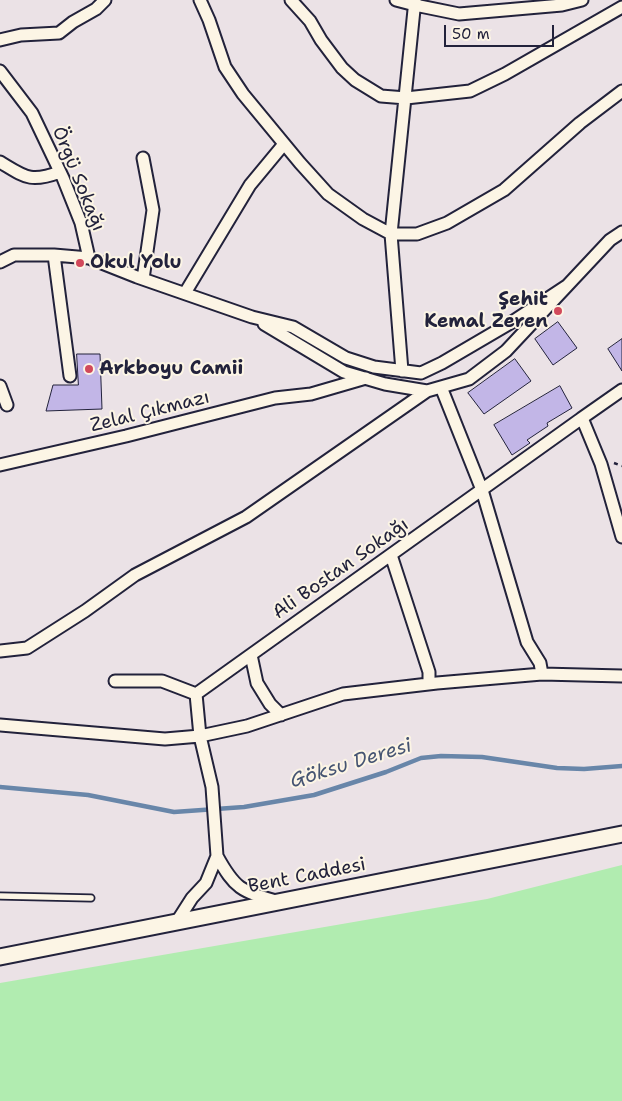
<!DOCTYPE html>
<meta charset="utf-8">
<style>
body{margin:0}
#map{position:relative;width:622px;height:1101px;overflow:hidden;background:#ebe2e6;font-family:"Shantell Sans",sans-serif}
canvas{display:block}
.scale{position:absolute;left:444px;top:25px;width:110px;height:22px;box-sizing:border-box;border:2px solid #22223b;border-top:0;padding-left:6px;font-size:15px;line-height:18px;white-space:nowrap;color:#22223b;-webkit-text-stroke:4px #fcf5e5;paint-order:stroke}
</style>
<div id="map">
<canvas width="622" height="1101"></canvas>
<div class="scale">50 m</div>
</div>
<script>
const ctx = document.querySelector('canvas').getContext('2d');
ctx.lineJoin = 'round';
function fill(path, color) {
  ctx.fillStyle = color;
  ctx.fill(path, 'evenodd');
}
function strokePath(path, color, width, dash) {
  ctx.strokeStyle = color;
  ctx.lineWidth = width;
  ctx.lineCap = dash ? 'butt' : 'round';
  ctx.setLineDash(dash || []);
  ctx.stroke(path);
}
function drawText(font, color, halo, rows, align = 'center') {
  ctx.font = font + ' "Shantell Sans",sans-serif';
  ctx.lineWidth = 4;
  ctx.setLineDash([]);
  ctx.textBaseline = 'middle';
  ctx.strokeStyle = halo;
  ctx.fillStyle = color;
  for (const [text, x, y, turn = 0] of rows) {
    ctx.save();
    ctx.translate(x, y);
    ctx.rotate((+turn || 0) * Math.PI / 180);
    ctx.textAlign = isNaN(turn) ? turn : align;
    if (halo) ctx.strokeText(text, 0, 0);
    ctx.fillText(text, 0, 0);
    ctx.restore();
  }
}
const green = new Path2D(`
 M622 865V1101H0V983L487 899Z`);
const stream = new Path2D(`
 M0 787 88 795 174 812 244 807 314 795 386 772 421 758 441 756 482 757 557 768 584 769 622 766`);
const building = new Path2D(`
 M558 322 577 348 553 365 535 339Z
 M622 339V371L608 349Z
 M77 354H100L102 409 46 411 53 385H78Z
 M515 359 531 381 484 414 468 393Z
 M560 386 572 408 547 423 548 426 527 440 530 443 512 455 494 425Z`);
const path = new Path2D(`
 M614 463 622 466`);
const service = new Path2D(`
 M0 896 91 898`);
const minor = new Path2D(`
 M200 0 209 20 225 67 243 94 300 163 328 194 363 219 391 234H417L447 223 504 190 580 123 622 91
 M291 0 310 21 321 40 342 68 355 80 381 96 406 98 470 91 505 74 622 7
 M396 0 415 5
 M411 0 415 5 459 14 562 5 582 0
 M0 40 21 35 59 33 73 22 96 9 105 0
 M0 71 32 113 63 178 81 223 89 258
 M143 158 153 210 143 279
 M0 162C25 177 30 183 60 172
 M54 255 70 376
 M0 262 14 255H54L89 258 137 277 252 317 293 327 346 358 374 367 421 373 442 363 512 322 568 285
 M185 293 250 185 284 144
 M264 324 344 372 385 384 427 391 469 379 506 351 610 240 622 232
 M402 371 391 234 415 0
 M0 386 7 405
 M441 387 482 490 527 642 540 663 542 674
 M622 390 582 418 601 464 622 537
 M0 465 126 436 275 398 311 394 366 378
 M391 555 429 672V684
 M0 651 27 648 85 611 135 575 246 517 427 391
 M251 655 257 683 270 704 281 715
 M115 681H162L196 694
 M0 725 165 739 200 736 247 726 343 694 437 683 542 674 622 676
 M217 856 212 787 200 736 196 694 582 418
 M176 923 192 898 206 883 217 856C235 889 241 891 276 901`);
const tertiary = new Path2D(`
 M0 957 622 834`);
const markers = [
 [80,263,5,"#d1495b"],
 [558,311,5,"#d1495b"],
 [89,369,5,"#d1495b"]
];
const streetNames = [
 ["Örgü Sokağı",78,179,68],
 ["Zelal Çıkmazı",150,412,-14],
 ["Ali Bostan Sokağı",341,569,-35],
 ["Bent Caddesi",307,876,-11]
];
const poiNames = [
 ["Okul Yolu",90,263],
 ["Şehit",548,300,"right"],
 ["Kemal Zeren",548,322,"right"],
 ["Arkboyu Camii",99,369]
];
const waterNames = [
 ["Göksu Deresi",351,764,-17]
];
fill(green, '#b1ecb0');
strokePath(stream, '#6886a9', 4.5);
fill(building, '#c2b6e7');
strokePath(building, '#22223b', 1);
strokePath(service, '#22223b', 9);
strokePath(minor, '#22223b', 15);
strokePath(tertiary, '#22223b', 19);
strokePath(path, '#22223b', 2.5, [4, 4]);
strokePath(service, '#fcf5e5', 5.5);
strokePath(minor, '#fcf5e5', 11);
strokePath(tertiary, '#fcf5e5', 15);
for (const [x, y, r, color] of markers) {
  const dot = new Path2D();
  dot.arc(x, y, r, 0, 2 * Math.PI);
  ctx.fillStyle = color;
  ctx.fill(dot);
  strokePath(dot, '#fcf5e5', 2);
}
drawText('19px', '#22223b', '#fcf5e5', streetNames);
drawText('bold 19px', '#22223b', '#fcf5e5', poiNames, 'left');
drawText('italic 20px', '#455472', '#fcf5e5', waterNames);
</script>
